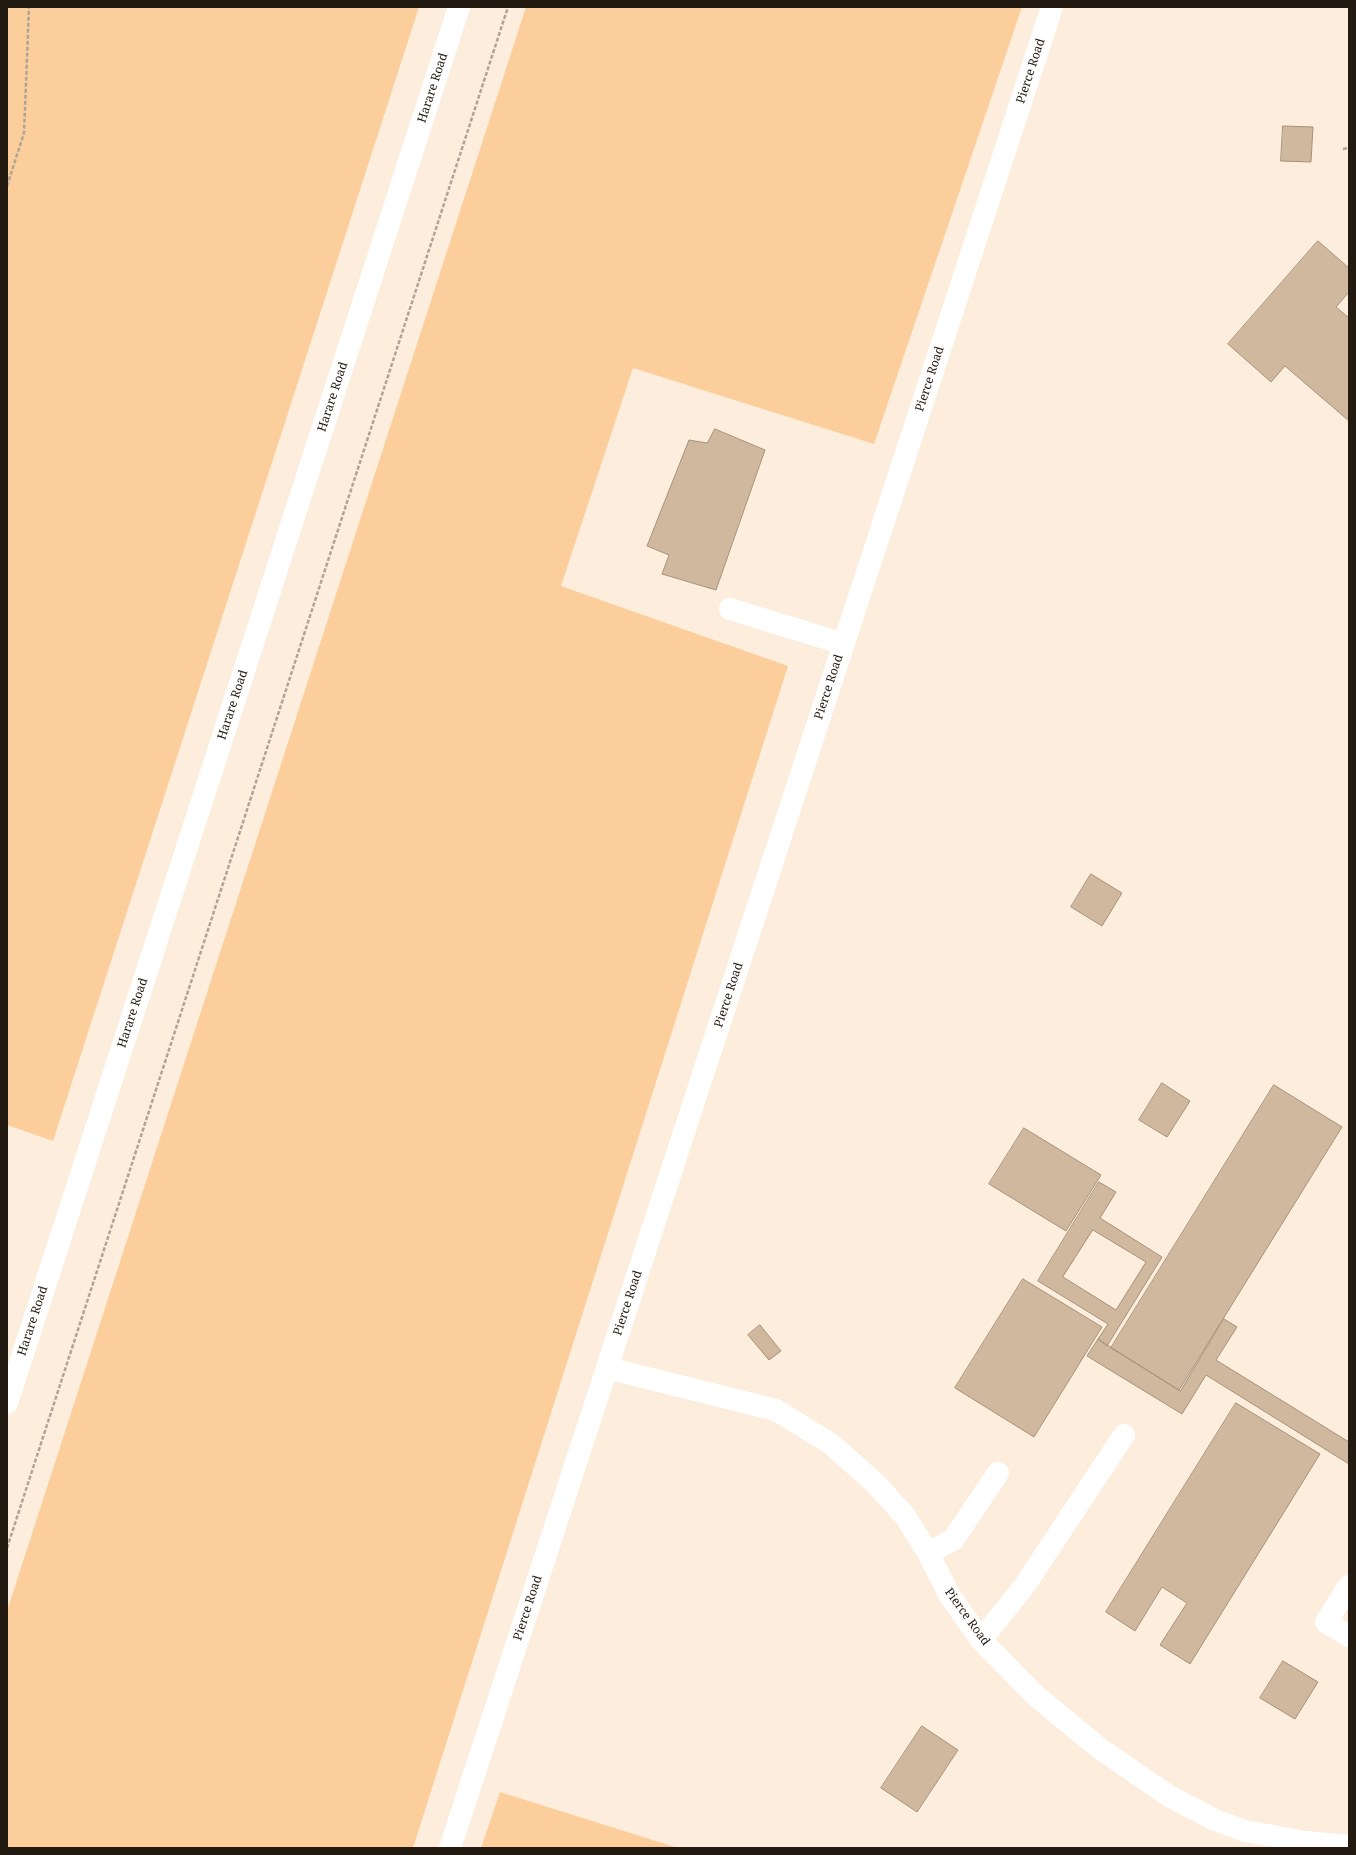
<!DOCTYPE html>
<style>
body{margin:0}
#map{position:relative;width:1356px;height:1855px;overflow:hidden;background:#fceddd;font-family:"Noto Serif",serif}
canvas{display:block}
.frame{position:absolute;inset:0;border:8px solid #231b11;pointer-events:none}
</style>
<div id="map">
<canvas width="1356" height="1855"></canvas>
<div class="frame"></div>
</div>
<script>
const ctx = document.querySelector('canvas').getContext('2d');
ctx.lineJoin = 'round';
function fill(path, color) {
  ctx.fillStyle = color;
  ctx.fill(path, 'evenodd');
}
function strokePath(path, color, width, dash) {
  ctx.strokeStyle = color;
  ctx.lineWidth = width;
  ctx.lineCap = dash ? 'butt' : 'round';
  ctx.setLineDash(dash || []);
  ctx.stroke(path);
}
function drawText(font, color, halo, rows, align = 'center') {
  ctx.font = font + ' "Noto Serif",serif';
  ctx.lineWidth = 4;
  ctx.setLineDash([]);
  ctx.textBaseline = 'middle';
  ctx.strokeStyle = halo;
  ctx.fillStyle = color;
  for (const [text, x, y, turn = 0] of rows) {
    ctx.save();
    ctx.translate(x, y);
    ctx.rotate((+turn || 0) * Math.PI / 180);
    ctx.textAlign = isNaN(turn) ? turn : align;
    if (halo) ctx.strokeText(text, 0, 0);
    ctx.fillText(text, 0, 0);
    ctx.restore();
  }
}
const green = new Path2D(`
 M7 7H419L53 1141 7 1125Z
 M526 7H1022L874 444 633 368 561 586 788 666 413 1848H7V1611Z
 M500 1792 678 1848H481Z`);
const building = new Path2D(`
 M1283 126 1313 127 1311 162 1281 161Z
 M1318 241 1349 268V292L1336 307 1349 318V421L1285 366 1271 382 1228 344Z
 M715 429 765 450 716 590 662 574 669 555 647 546 689 440 707 443Z
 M1091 874 1122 893 1102 926 1071 907Z
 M1162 1083 1190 1101 1167 1137 1139 1120Z
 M1274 1085 1342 1127 1179 1390 1111 1348Z
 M1024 1128 1101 1175 1066 1231 989 1184Z
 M1099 1182 1116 1192 1100 1218 1162 1257 1107 1346 1098 1339 1108 1324 1038 1281ZM1093 1230 1146 1262 1116 1310 1063 1277Z
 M1023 1279 1102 1327 1034 1437 955 1388Z
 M1224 1319 1237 1327 1216 1360 1349 1442V1464L1206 1375 1182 1414 1087 1356 1098 1339 1180 1391Z
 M760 1325 781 1351 769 1360 748 1335Z
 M1236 1403 1320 1454 1190 1664 1160 1645 1187 1603 1162 1587 1135 1631 1106 1612Z
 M1283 1661 1318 1682 1295 1719 1260 1698Z
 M922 1726 958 1750 917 1812 881 1788Z`);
const path = new Path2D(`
 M1343 149 1349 148
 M7 186 24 133 29 7
 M7 1548 508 7`);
const minor = new Path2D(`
 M730 609 844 644
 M607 1368 776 1410 831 1444 875 1483 905 1516 928 1553 950 1596 981 1640 1035 1695 1099 1748 1169 1796 1215 1820 1245 1831 1306 1842 1349 1846
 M928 1553 953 1540 998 1473
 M1349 1586 1326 1622 1349 1636
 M981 1640 1025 1585 1124 1435
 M450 1848 1052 7`);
const highway = new Path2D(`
 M7 1403 459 7`);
const streetNames = [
 ["Pierce Road",1031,71,-72],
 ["Harare Road",433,88,-72],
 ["Pierce Road",930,379,-72],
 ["Harare Road",333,397,-72],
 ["Pierce Road",829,687,-72],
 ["Harare Road",233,705,-72],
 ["Pierce Road",729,995,-72],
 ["Harare Road",133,1013,-72],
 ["Pierce Road",628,1303,-72],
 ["Harare Road",33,1321,-72],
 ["Pierce Road",528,1608,-72],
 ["Pierce Road",967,1617,54]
];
fill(green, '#fcce9c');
fill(building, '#d0b89f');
strokePath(building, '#a89179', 1);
strokePath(path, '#b0a496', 2.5, [4, 2]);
strokePath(minor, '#fff', 22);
strokePath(highway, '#fff', 22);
drawText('12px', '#231b11', '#fdfdfd', streetNames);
</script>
